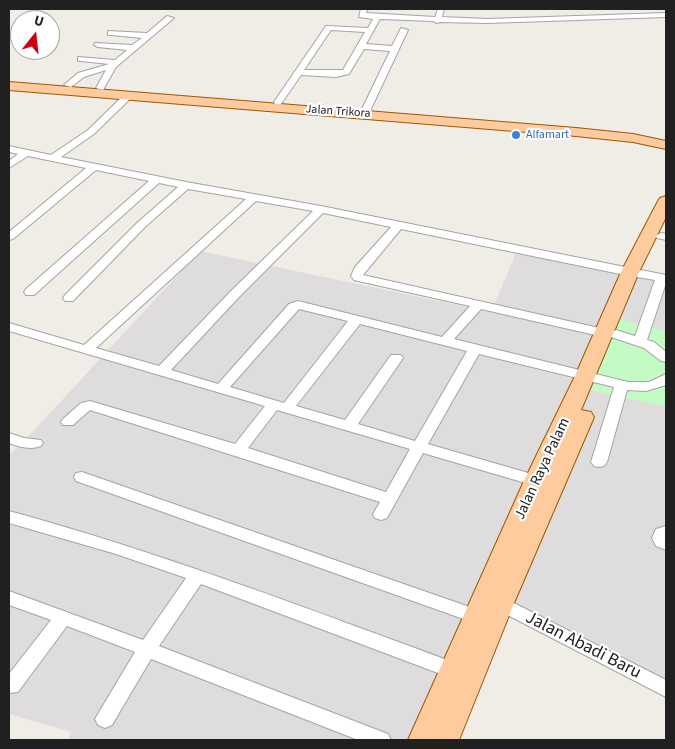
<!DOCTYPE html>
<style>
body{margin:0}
#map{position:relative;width:675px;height:749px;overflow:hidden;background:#f0ece6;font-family:"Source Sans 3",sans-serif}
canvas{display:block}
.frame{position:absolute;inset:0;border:10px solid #202020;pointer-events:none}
.north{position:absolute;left:10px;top:10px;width:50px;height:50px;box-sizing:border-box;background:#fff;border:1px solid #a6a6a6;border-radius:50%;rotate:16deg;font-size:14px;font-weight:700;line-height:20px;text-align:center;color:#202020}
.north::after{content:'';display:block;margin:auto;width:18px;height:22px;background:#cf0014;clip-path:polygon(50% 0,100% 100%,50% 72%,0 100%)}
</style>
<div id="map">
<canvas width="675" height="749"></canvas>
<div class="frame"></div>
<div class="north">U</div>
</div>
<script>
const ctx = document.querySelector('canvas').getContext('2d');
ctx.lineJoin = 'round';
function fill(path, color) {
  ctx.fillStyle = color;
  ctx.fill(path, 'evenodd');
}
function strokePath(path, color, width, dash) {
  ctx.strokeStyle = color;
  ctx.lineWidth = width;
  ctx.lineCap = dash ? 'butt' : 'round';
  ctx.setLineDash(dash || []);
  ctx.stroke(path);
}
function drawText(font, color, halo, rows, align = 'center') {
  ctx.font = font + ' "Source Sans 3",sans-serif';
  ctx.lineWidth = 4.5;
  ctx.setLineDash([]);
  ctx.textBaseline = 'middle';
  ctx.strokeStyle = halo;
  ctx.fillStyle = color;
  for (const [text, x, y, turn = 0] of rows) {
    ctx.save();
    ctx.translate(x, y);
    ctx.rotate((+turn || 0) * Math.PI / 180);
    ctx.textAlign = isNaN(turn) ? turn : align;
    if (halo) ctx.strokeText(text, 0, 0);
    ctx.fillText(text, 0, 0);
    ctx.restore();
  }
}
const residential = new Path2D(`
 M518 248 666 279V686L482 596 414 740H68L71 732 9 714V455L25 440 200 251 491 312Z`);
const park = new Path2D(`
 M620 319 666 331V407L590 390Z`);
const street = new Path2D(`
 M361 9H367L366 13 435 17 438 9H444L442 17 487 19 666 13V17L487 23 440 22 437 23 433 21 380 19 366 44 392 46 401 28 408 30 370 111H364L362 109 390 51 364 49 349 74 336 77 301 75 281 104H275L274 102 326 26 368 28 373 19 359 17ZM331 30 365 32 343 70H304Z
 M167 16 174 18 116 67 103 90 96 88 106 70 84 77 71 87 64 85 78 73 109 64 81 61H78V57L115 60 127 50 98 47 94 45 95 43 132 45 142 38 111 35H108V31L147 33Z
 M128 93 131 94V98L94 134 61 157 186 182 321 206 630 268 636 272 630 276 401 229 363 275 604 329 610 333 616 330 635 336 655 280 637 277 635 274 641 270 666 275V283L647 340 654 342 666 352V362L661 361 644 348 611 337 610 334 604 337 481 309 454 339 628 382H649L666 374V385L646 391 627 390 607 462 604 466 599 467 594 466 591 462 614 387 479 354 428 444 542 477 544 481 542 485 536 486 423 453 387 518 381 520 375 518 373 514 380 502 90 410 73 425H63L61 422 63 419 81 403 90 401 235 444 265 406 9 331V323L84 345 246 199 188 189 145 227 73 301H65L63 298 65 295 137 223 178 187 159 183 34 295H26L24 292 26 289 149 181 96 170 13 239 9 240V232L86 168 28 156 9 168V161L18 154 9 152V146L51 155 88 130 125 94ZM256 201 313 211 232 290 159 366 96 348ZM323 213 391 227 355 267 351 276 354 280 470 306 442 337 298 301 289 304 218 384 171 370 240 296ZM299 309 348 321 284 403 230 387ZM360 324 467 351 415 441 358 424 403 358 401 355H391L345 420 296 406ZM277 410 410 449 386 492 248 448Z
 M661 233 666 234V240L657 238 655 236Z
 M9 433 24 438 41 440 43 443 41 446C30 450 20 447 9 443Z
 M82 472 484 612 487 617 484 622 478 624 472 622 76 481 74 477 76 473Z
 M9 511C163 553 311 610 461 665L464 671 461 677 454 679 201 584 159 646 388 734 391 740H358L151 659 112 725 105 728 98 725 95 719 135 652 67 626 18 692 9 693V674L51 620 9 605V591L143 640 186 578 116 554 9 523Z
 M666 526V550L656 546 652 538 656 529Z
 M500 596 666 680V697L494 608 491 603 494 598Z`);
const primary = new Path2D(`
 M9 82 576 128 633 134 666 141V149L633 142 576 136 9 90Z
 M666 196V217L639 272 581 410 591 412 594 417 514 603 459 740H408L524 481 575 376 621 272 658 201 660 198Z`);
const markers = [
 [516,135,5,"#3f7fe0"]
];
const farStreetnames = [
 ["Jalan Trikora",338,112,4]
];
const farShopnames = [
 ["Alfamart",526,135]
];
const streetNames = [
 ["Jalan Raya Palam",543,469,-65]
];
const nearStreetnames = [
 ["Jalan Abadi Baru",583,646,27]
];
fill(residential, '#dedcdd');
fill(park, '#c4fac3');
strokePath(street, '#a4a4a4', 2);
strokePath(primary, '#9b5900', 2);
fill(street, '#fff');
fill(primary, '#fdcb9e');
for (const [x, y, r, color] of markers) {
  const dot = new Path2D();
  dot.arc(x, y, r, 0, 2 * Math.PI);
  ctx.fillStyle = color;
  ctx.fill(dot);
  strokePath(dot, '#fff', 2);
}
drawText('12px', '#202020', '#fff', farStreetnames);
drawText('12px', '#366cbe', '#fff', farShopnames, 'left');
drawText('15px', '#202020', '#fff', streetNames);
drawText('18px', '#202020', '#fff', nearStreetnames);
</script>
